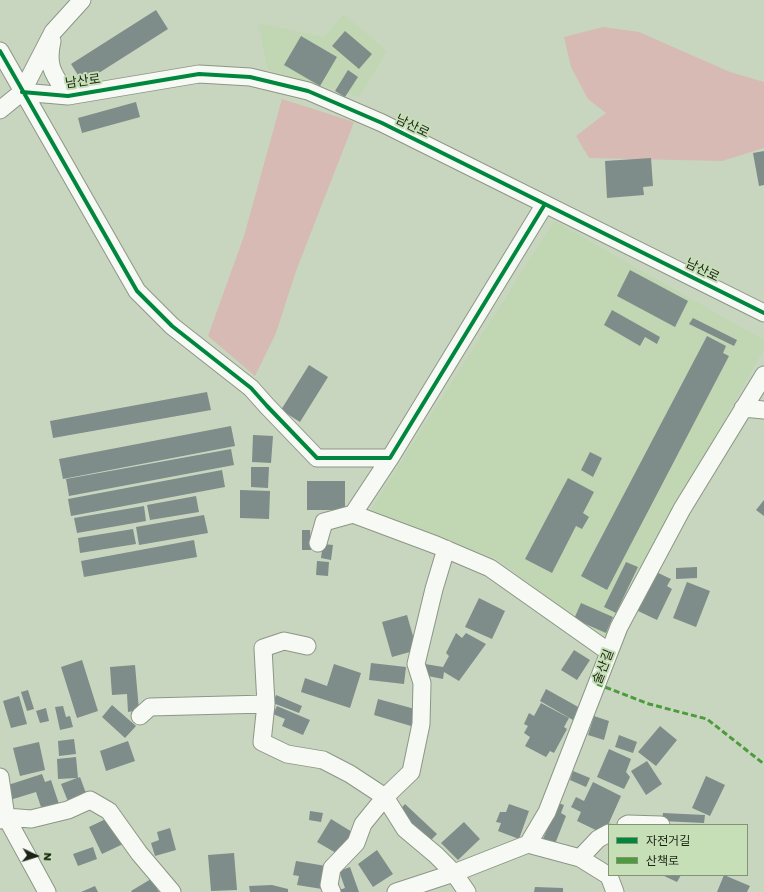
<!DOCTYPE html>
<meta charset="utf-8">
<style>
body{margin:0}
#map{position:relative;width:764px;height:892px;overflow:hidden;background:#c8d6bf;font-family:Poppins,"Noto Sans KR",sans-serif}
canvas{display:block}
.legend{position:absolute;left:608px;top:824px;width:140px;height:52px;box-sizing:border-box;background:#c6dfb6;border:1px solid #819475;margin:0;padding:5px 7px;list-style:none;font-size:12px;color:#1a2314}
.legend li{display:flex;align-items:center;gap:8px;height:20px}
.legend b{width:20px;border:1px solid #819475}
.north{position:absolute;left:16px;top:836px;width:40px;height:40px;-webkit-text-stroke:3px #c6dfb6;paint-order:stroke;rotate:94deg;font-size:11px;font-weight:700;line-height:16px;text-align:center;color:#1a2314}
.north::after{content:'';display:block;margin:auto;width:14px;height:18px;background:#1a2314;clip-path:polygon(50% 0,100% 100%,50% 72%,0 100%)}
</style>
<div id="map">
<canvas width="764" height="892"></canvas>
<ul class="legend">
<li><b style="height:5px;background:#00873e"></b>자전거길</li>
<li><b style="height:5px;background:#4c9b3d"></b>산책로</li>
</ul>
<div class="north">N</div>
</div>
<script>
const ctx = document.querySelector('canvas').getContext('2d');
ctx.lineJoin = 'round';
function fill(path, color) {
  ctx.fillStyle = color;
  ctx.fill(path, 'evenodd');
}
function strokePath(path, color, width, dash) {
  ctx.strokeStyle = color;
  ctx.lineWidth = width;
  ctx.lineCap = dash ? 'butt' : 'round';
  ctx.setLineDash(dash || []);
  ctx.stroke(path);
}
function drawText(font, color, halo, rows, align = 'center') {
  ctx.font = font + ' Poppins,"Noto Sans KR",sans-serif';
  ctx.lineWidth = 4;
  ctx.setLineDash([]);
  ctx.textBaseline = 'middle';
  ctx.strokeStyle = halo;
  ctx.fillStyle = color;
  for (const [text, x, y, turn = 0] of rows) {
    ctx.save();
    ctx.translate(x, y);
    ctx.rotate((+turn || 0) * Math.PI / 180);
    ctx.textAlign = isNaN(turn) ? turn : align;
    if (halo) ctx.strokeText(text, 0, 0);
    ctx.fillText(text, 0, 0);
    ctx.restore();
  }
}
const built = new Path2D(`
 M344 14 387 51 359 97 268 70 258 23 324 37Z
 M554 221 764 340V349L603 640 497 559 370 511Z`);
const green = new Path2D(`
 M603 27 639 32 730 72 764 82V148L722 161 589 158 576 136 606 113 588 99 571 67 564 37Z
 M282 99 354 122 296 271 276 333 255 376 208 336 244 236Z`);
const building = new Path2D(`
 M156 10 168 29 83 83 71 64Z
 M345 31 372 54 359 69 332 46Z
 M301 36 337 57 320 86 284 65Z
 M348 70 358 77 345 97 335 91Z
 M136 102 140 117 82 133 78 118Z
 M764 151V185L759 186 753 153Z
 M651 158 653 186 643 187 644 195 607 198 605 161Z
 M630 270 688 301 675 327 617 296Z
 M612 310 660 337 657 344 645 337 640 346 604 325Z
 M693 318 737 340 734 346 689 324Z
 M707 336 726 346 723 353 729 356 607 590 581 576Z
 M309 365 328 377 300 422 281 410Z
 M207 392 211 410 53 438 50 421Z
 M231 426 235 446 63 479 59 459Z
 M253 435 273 436 271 463 252 462Z
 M231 449 234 465 69 496 66 479Z
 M590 452 602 458 593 477 581 470Z
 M251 467H269L268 488 251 487Z
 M222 470 225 487 71 516 68 499Z
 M568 478 594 492 583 513 589 517 582 529 576 526 552 573 525 559Z
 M307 481H345V510H307Z
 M240 490 270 491 269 519 240 518Z
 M196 496 199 512 150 520 147 505Z
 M764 500V516L756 510Z
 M144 506 146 521 77 533 74 518Z
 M204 515 208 533 139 545 136 527Z
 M133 529 136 544 80 553 78 538Z
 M302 530H310L311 550H302Z
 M194 540 197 557 84 577 81 561Z
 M323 544 333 545 331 560 321 558Z
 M317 561 329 562 328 576 316 575Z
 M626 562 638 567 616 613 604 607Z
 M697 567V578L676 579V568Z
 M654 571 671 579 667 586 672 589 657 620 636 610Z
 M687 582 710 591 696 627 673 618Z
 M479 598 505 611 492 639 465 627Z
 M581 603 613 617 606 633 574 619Z
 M407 615 417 650 392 657 382 622Z
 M456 633 462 638 466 633 486 644 459 681 444 672 443 679 423 675 425 664 443 667 449 656 446 653Z
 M574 650 590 660 577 680 561 670Z
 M82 660 98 711 77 718 61 667Z
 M371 663 406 667 404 684 369 680Z
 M334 664 361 673 350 708 301 692 305 678 327 686Z
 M135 665 139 710 128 712 127 694 112 695 110 667Z
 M546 689 580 708 573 720 540 701Z
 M28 690 34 709 27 711 21 692Z
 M276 695 302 706 299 713 273 703Z
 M19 696 27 724 11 728 3 701Z
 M378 699 415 709 411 726 374 715Z
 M541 703 569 718 564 727 567 729 554 753 550 751 546 757 525 746 530 737 524 733 528 726 524 724 529 713 534 716Z
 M112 705 136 726 125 738 102 717Z
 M63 706 66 717 70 716 73 727 60 730 55 707Z
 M277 706 310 720 303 735 282 726 285 719 273 714Z
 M46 708 49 721 40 723 36 711Z
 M594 716 609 721 604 740 588 735Z
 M660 726 677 740 656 766 638 752Z
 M619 735 637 742 633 753 615 747Z
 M74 739 76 754 59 756 58 741Z
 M128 741 135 761 106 771 100 751Z
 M39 742 45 770 20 776 13 748Z
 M609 749 631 759 626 772 630 777 624 789 597 777Z
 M76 757 78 778 80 777 87 796 69 804 61 784 77 778 58 779 57 759Z
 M647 761 662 784 646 795 631 771Z
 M573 771 590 778 586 787 570 780Z
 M42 774 45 782 51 780 60 807 43 813 36 792 10 800 5 786Z
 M706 776 725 785 710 816 692 808Z
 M593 782 621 796 604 834 577 821 581 812 571 807 576 797 584 801Z
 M558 803 564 805 561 813 566 816 555 844 543 839Z
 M405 804 437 834 428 843 397 813Z
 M509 804 529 811 519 839 498 831 501 823 496 822 500 812H506Z
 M310 811 323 813 321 822 309 820Z
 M663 813 705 815 704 823 662 821Z
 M110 817 123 844 102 854 89 827Z
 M331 819 357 835 343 857 317 842Z
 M464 822 480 839 458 860 441 843Z
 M170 828 176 850 155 856 151 843 159 840 157 832Z
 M93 847 97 859 78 866 73 854Z
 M377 850 393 874 373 887 358 864Z
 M234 853 237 890 211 891 208 855Z
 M296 861 326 866 322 889 297 885 299 876 293 875Z
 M350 867 359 892H340L339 890 345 888 339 871Z
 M662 875H681L677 882Z
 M724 875 750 886 747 892H717Z
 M151 879 159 892H132L131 891Z
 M272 885 288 889V892H250L249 886Z
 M95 886 98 892H81Z
 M535 887 563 888V892H534Z`);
const minor = new Path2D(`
 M52 41C46 67 54 75 68 96
 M0 51 137 291 172 326 251 388 267 406 317 458H390L545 204
 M22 92 68 96 199 74 250 77 308 91 382 123 764 313
 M0 110 22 92 53 32 82 0
 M743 408 764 410
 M353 514 436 545 490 568 609 652
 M318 543 324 522 353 514 390 458
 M307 646 284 641 263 648 266 704 262 742 287 754 323 760 350 774 385 797 405 829 436 855 454 873 467 892
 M140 716 150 707 266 704
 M0 777 6 817 47 892
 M0 820 6 817 31 819 68 810 90 800 109 811 139 853 172 892
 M626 825 628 824 661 825
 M528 844 580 858 609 876 615 892
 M580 858 598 839 609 833
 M332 892 329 885 332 868 356 843 363 824 385 797 411 772 421 724 422 683 416 664 434 589 446 549
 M396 892 454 873 528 844 547 812 619 627 682 509 764 375`);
const quiet = new Path2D(`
 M597 684 649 704 707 719 764 764`);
const cycleway = new Path2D(`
 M0 51 137 291 172 326 251 388 267 406 317 458H390L545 204
 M22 92 68 96 199 74 250 77 308 91 382 123 764 313`);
const streetNames = [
 ["남산로",83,82,-8],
 ["남산로",412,127,26],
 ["남산로",702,271,26],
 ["술산길",604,667,-69]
];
fill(built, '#c1d7b3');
fill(green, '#d6bab3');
fill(building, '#7e8c8a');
strokePath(minor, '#8c9685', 19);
strokePath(minor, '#f7f9f5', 17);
strokePath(quiet, '#4c9b3d', 3, [6, 3]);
strokePath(cycleway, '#00873e', 4);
drawText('13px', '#1a2314', '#c6dfb6', streetNames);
</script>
